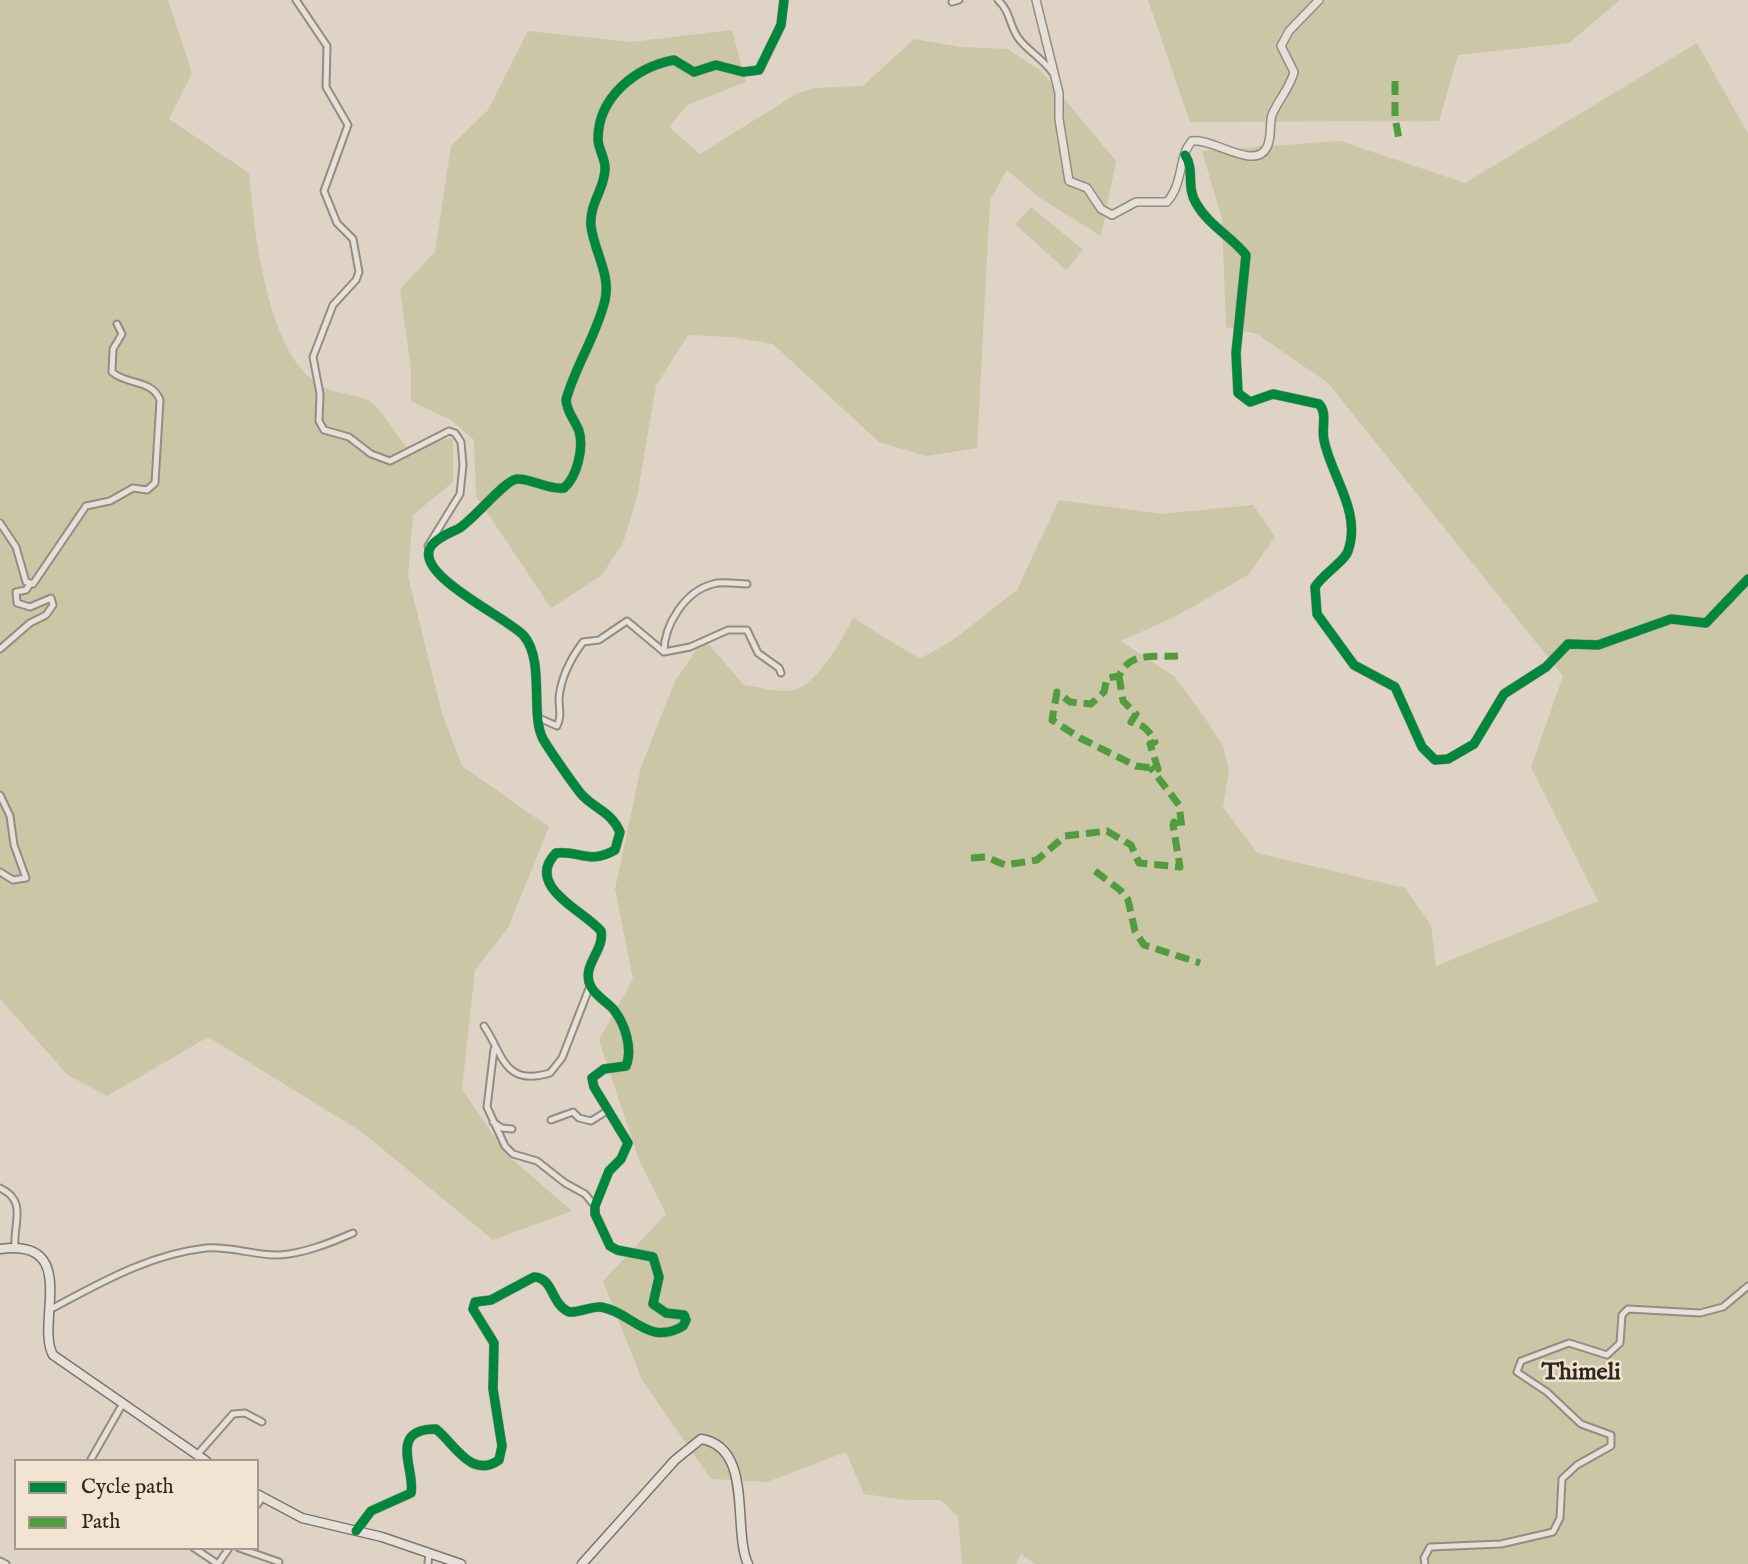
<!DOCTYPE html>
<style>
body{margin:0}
#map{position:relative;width:1748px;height:1564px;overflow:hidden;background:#ded3c4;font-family:"IM FELL English",serif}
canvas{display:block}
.legend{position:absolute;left:14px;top:1459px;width:245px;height:91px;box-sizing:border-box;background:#f1e4d2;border:2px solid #a4998a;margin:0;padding:9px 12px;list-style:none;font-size:21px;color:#30281f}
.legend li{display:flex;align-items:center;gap:14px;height:35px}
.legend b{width:35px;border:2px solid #a4998a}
</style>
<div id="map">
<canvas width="1748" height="1564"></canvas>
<ul class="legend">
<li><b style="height:9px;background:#00873e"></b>Cycle path</li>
<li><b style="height:9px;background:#509c3f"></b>Path</li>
</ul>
</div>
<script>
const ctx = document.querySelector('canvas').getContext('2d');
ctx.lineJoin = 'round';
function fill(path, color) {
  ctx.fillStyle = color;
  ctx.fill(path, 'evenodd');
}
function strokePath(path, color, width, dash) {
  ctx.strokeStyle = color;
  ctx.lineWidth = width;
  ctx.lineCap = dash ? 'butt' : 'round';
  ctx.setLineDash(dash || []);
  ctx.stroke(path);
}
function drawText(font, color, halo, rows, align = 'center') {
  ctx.font = font + ' "IM FELL English",serif';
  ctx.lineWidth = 5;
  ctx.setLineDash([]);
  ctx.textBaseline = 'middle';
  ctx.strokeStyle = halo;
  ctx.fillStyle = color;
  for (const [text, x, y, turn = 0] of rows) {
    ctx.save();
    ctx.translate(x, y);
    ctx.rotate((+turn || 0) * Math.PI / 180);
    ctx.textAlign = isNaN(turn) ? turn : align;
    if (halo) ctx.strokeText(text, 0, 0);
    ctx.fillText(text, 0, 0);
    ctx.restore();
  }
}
const green = new Path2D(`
 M0 0H168L192 73 169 119 249 173C254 229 266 340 310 378 331 396 348 391 369 401 379 406 398 437 406 447L453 438V482L413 515 408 576 442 713 462 766 549 827 508 928 475 970 462 1089 506 1154 572 1211 493 1240 362 1132 208 1037 107 1096 68 1075 0 999Z
 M1148 0H1620L1569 43 1458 55 1439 121 1190 122Z
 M732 30 746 82 687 105 669 127 700 154 798 93 815 88 863 86 914 39 960 47 1007 49 1040 70 1116 161 1101 236 1040 198 1007 170 990 200 977 448 926 456 879 442 773 344 732 337 688 335 656 386 637 497 623 543 601 576 551 608 476 496 474 440 451 420 411 401V368L400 289 435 252 451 146 488 110 528 31 631 42Z
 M1697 43 1748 134V1564H1035L1021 1554 1016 1564H962L958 1517 941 1500H907L864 1494 846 1452 767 1482 711 1479 642 1380 603 1281 666 1214 639 1160 599 1040 633 979 615 889 641 767 675 681 704 639 744 685C758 687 780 693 794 690 818 683 842 640 853 618L920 659 953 640 1017 590 1059 500 1161 514 1253 505 1275 537 1248 575 1176 616 1121 641 1175 677 1205 718 1223 746 1229 771 1223 807 1257 853 1405 888 1431 925 1436 966 1598 901 1531 767 1563 676 1328 383 1257 334 1226 327 1222 219 1202 151 1340 141 1465 183Z
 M1031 207 1083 250 1066 270 1015 224Z`);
const minor = new Path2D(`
 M296 0 327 46 326 87 348 125 324 191 337 223 353 239 359 272 356 280 333 305 313 357 320 394 319 421 324 430 349 437 371 454 390 461 449 431 455 433 461 442 463 465 460 494 428 546
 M998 0C1011 12 1009 26 1019 39 1028 51 1042 58 1052 72
 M952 2 959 0
 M0 523 16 547 26 582 33 584 86 506 110 501 133 488 147 490 155 483 160 400C152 379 126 385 112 372L113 349 122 334 117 324
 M0 649 30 623 46 615 53 605 51 598 30 607 17 603 16 592 26 590 30 584
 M664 652C664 625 685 591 713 584 723 581 736 584 747 584
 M539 718 557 726C562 716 559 709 559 698 561 677 571 658 583 642L599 640 627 621 664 652 690 647 728 630H747L758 653 779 668 781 673
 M0 795 10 816 14 845 26 878 13 880 0 872
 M484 1026C503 1053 503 1087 550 1073L562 1058 590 986
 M494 1049 487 1107 505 1146 513 1154 537 1161 565 1183 585 1194 595 1206
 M551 1120 573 1112 579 1118 591 1121 607 1111
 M493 1122 502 1128 512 1129
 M0 1188C28 1201 13 1223 15 1247
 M51 1309C100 1283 150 1254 206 1248 232 1246 255 1256 280 1255 305 1253 330 1243 353 1233
 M197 1455 233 1414 245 1413 262 1422
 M90 1461 122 1405
 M257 1505 262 1498
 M194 1548 218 1564
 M239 1548 279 1562
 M0 1561 6 1564
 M218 1564 229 1548
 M428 1564 429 1553
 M1425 1564 1424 1558 1430 1547 1501 1544 1553 1532 1560 1518 1562 1479 1577 1465 1611 1446V1435L1581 1424 1547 1392 1517 1372 1521 1361 1569 1343 1607 1355 1620 1343 1622 1315 1628 1309 1700 1313 1723 1307 1748 1286`);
const tertiary = new Path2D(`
 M1036 0 1059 93V119L1069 181 1087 188 1101 209 1112 215 1136 202H1167C1184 183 1178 156 1192 141 1212 137 1255 172 1267 147 1272 138 1269 125 1272 115 1278 100 1290 88 1294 72L1281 46 1289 31 1319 0
 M1185 155C1195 170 1186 187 1196 203 1208 225 1231 236 1246 255L1236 353 1238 393 1250 402 1273 394 1319 404C1328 413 1321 428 1324 440 1331 476 1362 512 1348 551 1345 561 1322 575 1315 587L1317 614 1354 665 1395 687 1422 747 1435 760 1448 759 1474 744 1504 694 1546 667 1568 644 1598 645 1671 619 1706 623 1748 579
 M356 1531 371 1511 411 1493C416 1470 387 1429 436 1429 453 1442 471 1480 499 1460L502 1446 493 1389 494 1343 473 1309 475 1302 491 1300 534 1277C554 1278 550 1303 569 1312 580 1313 591 1306 601 1307 632 1312 648 1347 683 1326L686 1320 684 1315 666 1313 653 1304 659 1277 653 1257 617 1250 610 1246 595 1214V1206L609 1171 621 1159 628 1143 594 1087 592 1078 604 1069 626 1066C633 1049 625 1024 614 1010 607 1002 596 996 591 987 580 966 605 951 601 931 583 910 524 886 556 853 580 850 589 865 615 850L620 832C611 812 597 810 583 796 577 790 548 748 543 739 530 715 545 661 524 636 509 618 412 575 431 546 437 538 449 533 458 529 474 520 506 478 518 479 533 479 548 490 564 488 577 477 584 448 579 431 575 420 567 413 566 400 575 366 597 335 605 300 611 275 594 251 591 226 589 204 604 190 605 170 606 159 598 149 598 139 598 97 636 67 674 60L694 72 716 65 743 72 759 70 781 25 784 0`);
const secondary = new Path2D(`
 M0 1249C81 1238 35 1323 53 1355L206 1461
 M257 1494 302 1518 382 1537 461 1564
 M582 1564 675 1460 701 1439C754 1447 732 1530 748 1564`);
const quiet = new Path2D(`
 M1395 81V118L1399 139
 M1119 676 1123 701 1136 714 1131 722C1144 725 1148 729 1155 742L1150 744 1158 769 1136 766 1080 738 1052 720 1057 692 1070 702 1091 704 1104 692 1107 678 1119 676C1130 650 1156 658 1178 656
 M971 858 986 857 1005 865 1037 860 1065 836 1107 831 1131 845 1139 863 1180 867 1173 825 1174 822 1182 828 1179 805 1150 767
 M1095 871 1120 890 1128 900 1135 931 1144 945 1200 963`);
const cycleway = new Path2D(`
 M1185 155C1195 170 1186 187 1196 203 1208 225 1231 236 1246 255L1236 353 1238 393 1250 402 1273 394 1319 404C1328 413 1321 428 1324 440 1331 476 1362 512 1348 551 1345 561 1322 575 1315 587L1317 614 1354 665 1395 687 1422 747 1435 760 1448 759 1474 744 1504 694 1546 667 1568 644 1598 645 1671 619 1706 623 1748 579
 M356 1531 371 1511 411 1493C416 1470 387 1429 436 1429 453 1442 471 1480 499 1460L502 1446 493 1389 494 1343 473 1309 475 1302 491 1300 534 1277C554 1278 550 1303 569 1312 580 1313 591 1306 601 1307 632 1312 648 1347 683 1326L686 1320 684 1315 666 1313 653 1304 659 1277 653 1257 617 1250 610 1246 595 1214V1206L609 1171 621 1159 628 1143 594 1087 592 1078 604 1069 626 1066C633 1049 625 1024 614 1010 607 1002 596 996 591 987 580 966 605 951 601 931 583 910 524 886 556 853 580 850 589 865 615 850L620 832C611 812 597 810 583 796 577 790 548 748 543 739 530 715 545 661 524 636 509 618 412 575 431 546 437 538 449 533 458 529 474 520 506 478 518 479 533 479 548 490 564 488 577 477 584 448 579 431 575 420 567 413 566 400 575 366 597 335 605 300 611 275 594 251 591 226 589 204 604 190 605 170 606 159 598 149 598 139 598 97 636 67 674 60L694 72 716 65 743 72 759 70 781 25 784 0`);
const quarterNames = [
 ["Thimeli",1581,1374]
];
fill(green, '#cbc6a5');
strokePath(minor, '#938c83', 9);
strokePath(tertiary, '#938c83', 10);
strokePath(secondary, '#7b756d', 11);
strokePath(minor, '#e6e0d8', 5);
strokePath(tertiary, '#e6e0d8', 7);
strokePath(secondary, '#e6e0d8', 8);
strokePath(quiet, '#509c3f', 7, [14, 7]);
strokePath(cycleway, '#00873e', 9);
drawText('bold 24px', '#30281f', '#f1e4d2', quarterNames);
</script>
